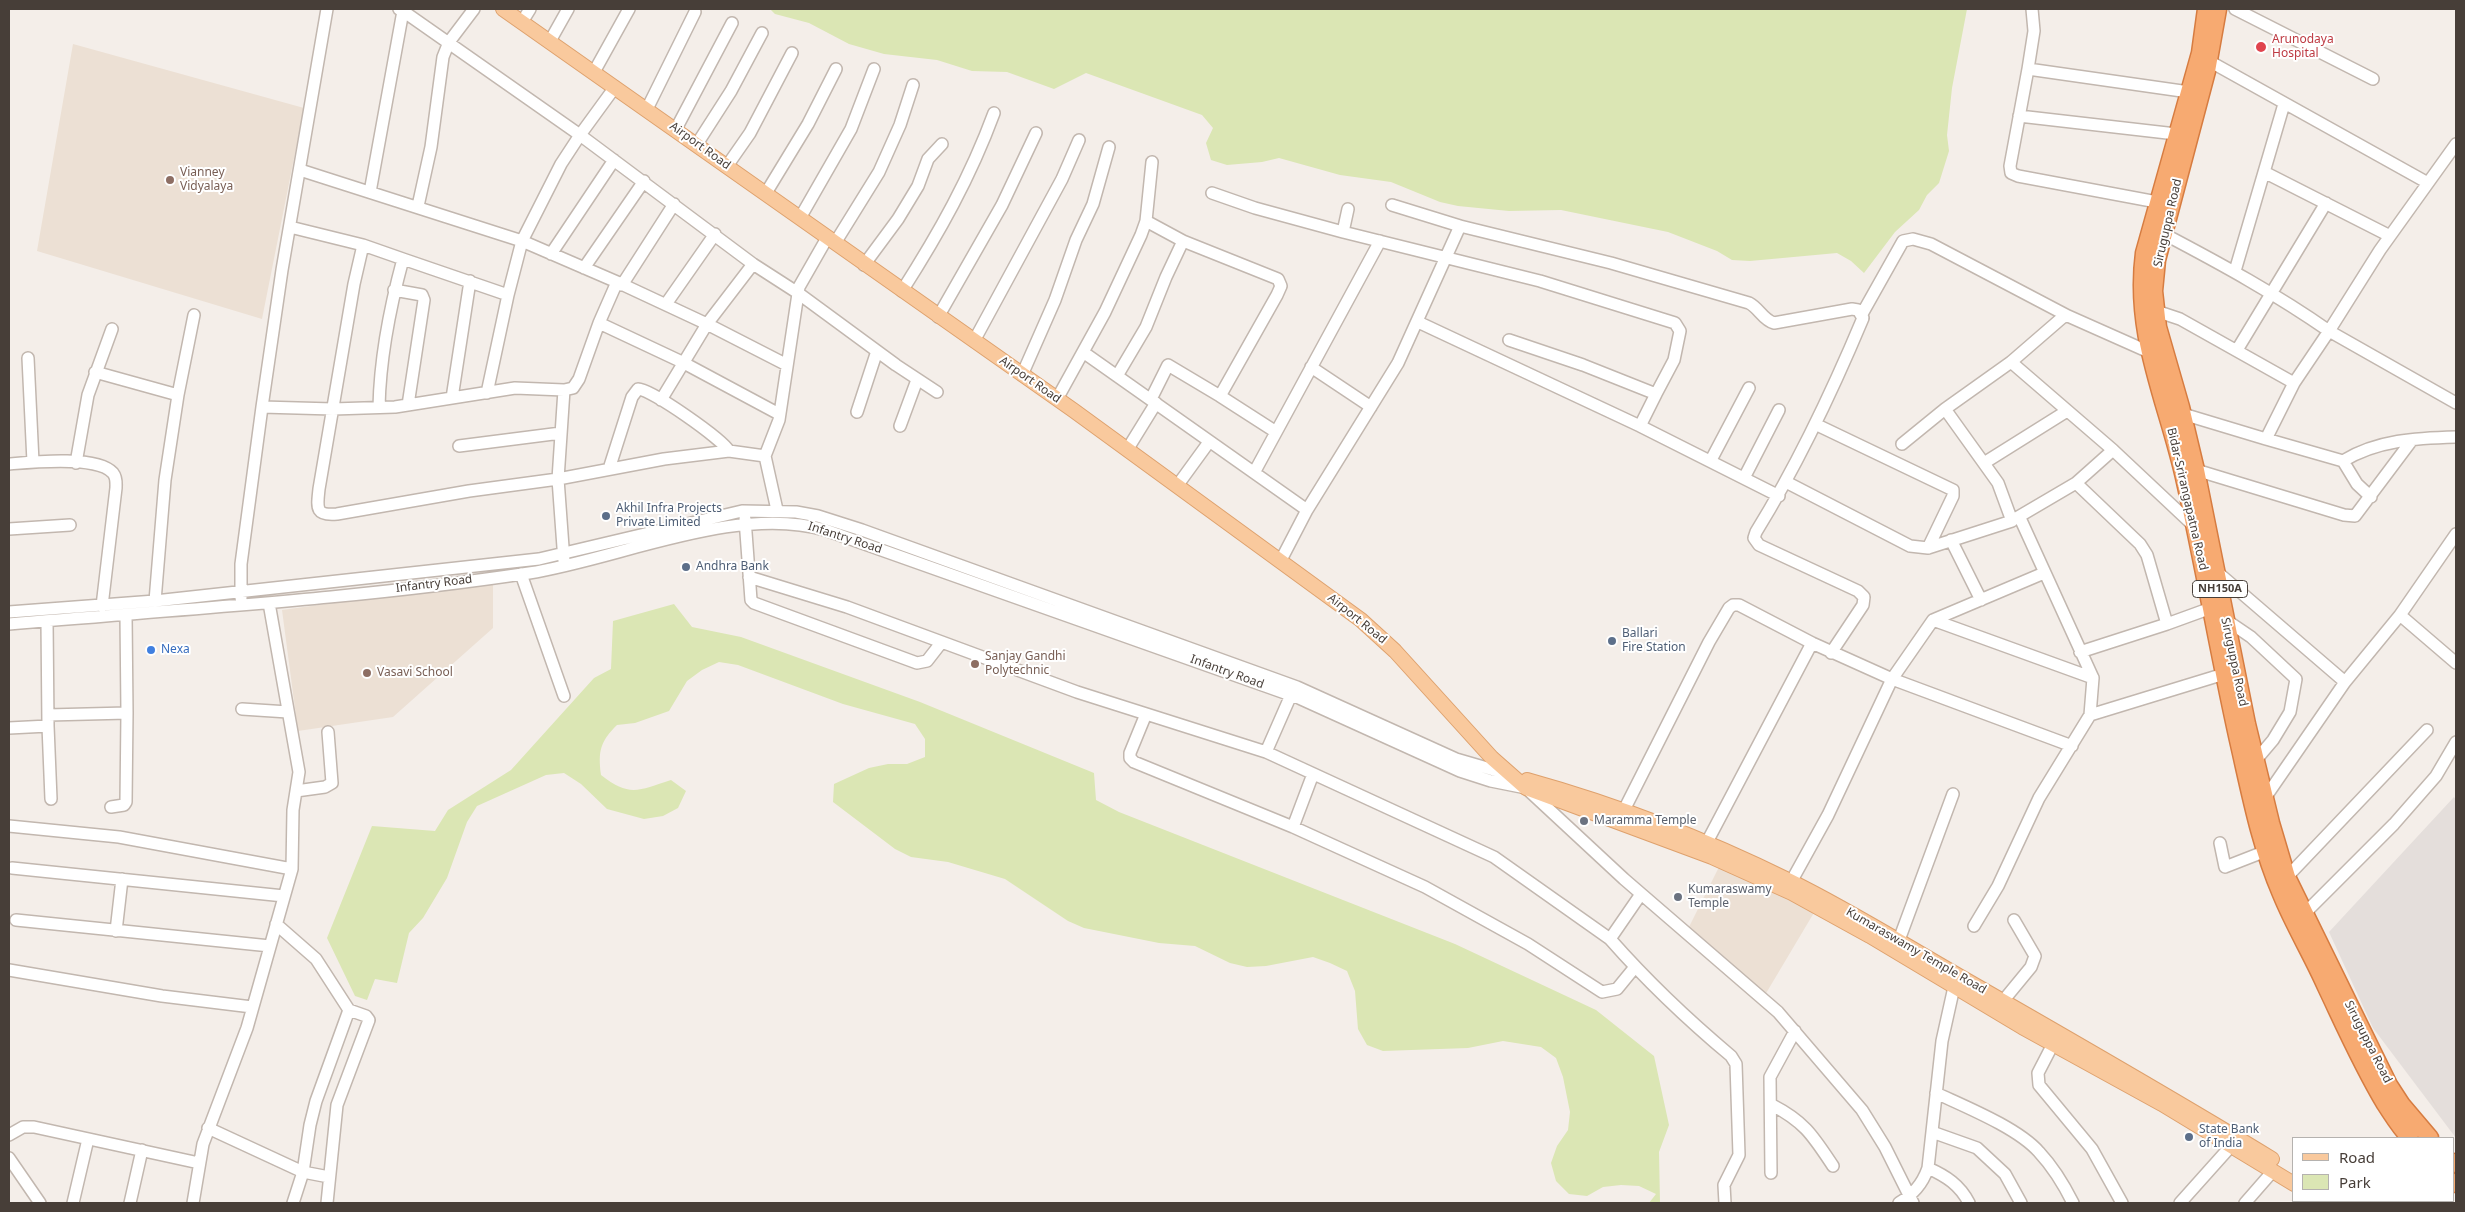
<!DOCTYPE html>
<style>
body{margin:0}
#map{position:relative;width:2465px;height:1212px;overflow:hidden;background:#f4eee9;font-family:"Noto Sans",sans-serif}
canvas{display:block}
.frame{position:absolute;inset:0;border:10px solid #473e38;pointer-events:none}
.legend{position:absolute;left:2292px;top:1137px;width:162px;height:65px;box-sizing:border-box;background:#fff;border:1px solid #b5b2af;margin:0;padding:6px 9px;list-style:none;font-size:15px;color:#473e38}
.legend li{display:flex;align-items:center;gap:10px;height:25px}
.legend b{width:25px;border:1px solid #b5b2af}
</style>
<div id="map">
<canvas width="2465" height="1212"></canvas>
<div class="frame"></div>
<ul class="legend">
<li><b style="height:6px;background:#f9c99d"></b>Road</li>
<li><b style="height:14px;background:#dbe6b4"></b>Park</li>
</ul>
</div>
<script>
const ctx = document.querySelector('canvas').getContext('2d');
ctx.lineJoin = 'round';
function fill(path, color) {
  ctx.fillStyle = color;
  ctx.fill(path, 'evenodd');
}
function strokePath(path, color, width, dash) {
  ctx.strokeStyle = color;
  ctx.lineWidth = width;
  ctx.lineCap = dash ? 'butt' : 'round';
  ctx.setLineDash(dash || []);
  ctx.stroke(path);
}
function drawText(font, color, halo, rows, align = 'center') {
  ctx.font = font + ' "Noto Sans",sans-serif';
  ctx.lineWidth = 4;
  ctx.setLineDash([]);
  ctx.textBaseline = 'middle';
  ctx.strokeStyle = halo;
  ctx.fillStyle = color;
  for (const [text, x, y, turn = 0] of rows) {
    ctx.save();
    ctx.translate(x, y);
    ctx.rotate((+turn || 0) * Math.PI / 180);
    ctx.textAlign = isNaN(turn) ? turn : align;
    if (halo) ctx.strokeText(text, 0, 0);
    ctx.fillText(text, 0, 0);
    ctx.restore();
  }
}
const industrial = new Path2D(`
 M2454 797 2456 800V1138L2373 1028 2329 932Z`);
const education = new Path2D(`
 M73 44 304 108 262 319 37 251Z
 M493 581V628L393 717 298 731 282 610Z
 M1719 867 1815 911 1765 995 1689 927Z`);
const green = new Path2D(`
 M770 9H1967L1952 88 1947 135 1949 151 1939 183 1927 195 1919 210 1895 232 1864 273 1851 261 1837 253 1750 261 1732 260 1717 251 1668 232 1561 210 1509 211 1458 206 1440 202 1391 182 1340 175 1279 158 1262 162 1227 165 1211 160 1206 143 1213 128 1202 115 1086 73 1054 89 1007 72 972 71 937 60 884 54 849 44 809 23 775 14Z
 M674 604 692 627 741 637 920 702 1094 773 1096 800 1119 812 1455 944 1596 1010 1654 1056 1669 1125 1659 1152 1660 1203H1649L1656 1194 1639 1186 1621 1185 1603 1187 1587 1196 1569 1194 1556 1181 1551 1163 1557 1146 1568 1130 1570 1112 1563 1077 1556 1058 1541 1047 1503 1041 1468 1048 1383 1051 1367 1045 1358 1029 1355 991 1347 971 1330 963 1313 957 1266 966 1247 967 1230 963 1195 946 1159 943 1084 928 1068 921 1005 879 948 862 911 857 895 849 833 802 834 784 869 768 888 764H907L925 757V739L915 724 843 704 738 665 719 662 702 670 687 681 669 711 635 723 617 725C600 742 598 751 601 775 630 798 639 790 671 780L686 791 678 808 663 816 644 819 607 809 581 784 564 773 546 775 477 806 467 822 447 878 423 918 409 933 397 983 375 979 367 1000 355 996 327 938 372 826 435 831 448 810 511 770 594 678 611 669 613 621Z`);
const minor = new Path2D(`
 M2235 9 2373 79
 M403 11 580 135 561 164 522 241 508 295
 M522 22 530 9
 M550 41 568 9
 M2209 61 2428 183 2380 250 2329 331 2456 403
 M2028 69 2034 31 2032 9
 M594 72 629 9
 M615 87 580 135 753 264 798 293 896 365 937 392
 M647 109 695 12
 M2019 116 2176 134
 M676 129 732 23
 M697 144 731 91 762 33
 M727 166 750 133 792 53
 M300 170 522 241 617 282
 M2264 172 2390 236
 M2428 183 2456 144
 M370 192 403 11 399 9
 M766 193 808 124 836 69
 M1212 193 1255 208 1343 232 1348 209
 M2157 202 2018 176 2011 173 2010 166 2028 69 2189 92
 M1392 205 1460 226
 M418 206 431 147 443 57 449 42 474 9
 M800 218 851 129 874 69
 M1146 221 1183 241
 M290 227 363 245 354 284 319 489C317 508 315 516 337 514L469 491 558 479 564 561
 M1343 232 1540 281 1675 323 1680 331 1674 360 1656 394
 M2164 234C2221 264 2276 294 2329 331L2294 383
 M835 243 879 172 900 125 913 85
 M363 245 403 259C390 307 380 357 379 407
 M551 254 614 160
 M403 259 508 295 487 393
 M864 265 898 219 918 186 928 159 942 144
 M584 268 644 181
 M2235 271 2284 104
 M622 285 674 204
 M394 290 422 295 424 300 408 405
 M902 291C939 233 970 178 994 113
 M666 304 715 234
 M2156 311 2180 319 2294 383 2266 439 2343 461C2377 440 2417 438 2456 437
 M1862 314 1903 241 1913 239 1931 244 2068 316
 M938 317 1002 205 1036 133
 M1418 322 1640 426
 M599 323 682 362 779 414
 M1509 340 1583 365 1656 394 1640 426 1779 496
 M974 341 1062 179 1079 140
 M2237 350 2326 203
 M1083 352 1307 510 1281 560
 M28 358 33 462
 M2011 362 2063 317 2068 316 2149 352
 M1311 367 1371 407
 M95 372 178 395
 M1022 375 1055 300 1076 240 1093 204 1109 147
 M1117 376 1146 327 1166 277 1183 241 1278 279 1281 286 1277 295 1220 396 1168 365 1151 399
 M564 390 573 388 579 379 599 323 617 282 707 324 753 264
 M1220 396 1276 432
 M452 398 470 281
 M1057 399 1105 312 1141 235 1146 221 1152 162
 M661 400 707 324 787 365
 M262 407 333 409 395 407 515 388 564 390 558 479 664 459 729 451 765 456 777 510
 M857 412 877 351
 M2183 414 2266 439
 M900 426 917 380
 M1902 444 1945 409
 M459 446 561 433
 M1127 450 1156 403
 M765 456 779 420 799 287 827 238
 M1711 460 1749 388
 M2343 461 2357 484 2371 497
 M76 463 88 395 112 329
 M1984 463 2067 411
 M9 464C32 462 97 455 113 473 117 478 116 483 116 488L102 606
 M609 469 632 397 638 389C651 389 722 439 729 451
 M2196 470 2344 515 2355 516 2412 440
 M1255 471 1380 241
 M1744 478 1779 410
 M1786 482 1910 546 1928 548 1953 496V490L1815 424
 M2076 483 2140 544 2147 555 2167 624 2211 608
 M1177 486 1209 442
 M1307 510 1398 363 1460 226 1611 263 1749 303C1759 308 1763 320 1774 323L1852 309 1858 310 1863 318C1832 392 1798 464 1756 532L1754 538 1759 545 1858 591 1864 597 1863 605 1831 653
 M2020 518 2093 678
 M745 519 751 600 754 603 917 663 927 661 941 643
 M2013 520 2076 483 2113 450
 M9 529 70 525
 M1951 540 1981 600
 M1928 548 2012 521 1998 483 1945 409 2011 362 2113 450 2195 527
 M2216 571 2345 682 2265 798
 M521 574 564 696
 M749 577 847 607 1077 692 1266 752 1291 695
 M241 598V564L262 407 282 270 327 9
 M155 601 165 480 178 395 194 315
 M9 612 155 601 539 559 742 511 796 512 818 516 862 530 1297 687 1456 759 1511 775
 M2400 615 2456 534
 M1933 620 2044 573
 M2226 620 2251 637 2296 679 2290 712 2273 740 2256 760
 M9 624C182 609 356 599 529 573 619 559 736 504 825 530L1299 698 1460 771 1491 781 1526 788 1624 879 1778 1012 1862 1110 1885 1147 1913 1203
 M2080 652 2167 624
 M2345 682 2400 615 2456 663
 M242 709 288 712
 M1146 714 1130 753V758L1134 762 1293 827 1425 887 1528 944 1602 992 1617 989 1635 967
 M48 715 127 713 126 615
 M2090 715 2224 674
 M48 726 51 799
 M9 728 48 726 47 621
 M1266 752 1494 857 1610 939 1641 894
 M296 791 325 787 332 783 328 732
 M111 807 124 805 126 802 127 713
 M1623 812 1709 642 1729 608 1733 605H1739L1812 643
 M9 826 119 837 292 869
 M1293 827 1313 774
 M2220 843 2225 867 2266 851
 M1706 844 1812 643 1892 679 1933 620 2093 678 2090 715 2039 798 1998 886 1974 926
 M12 868 284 896
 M2287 877 2427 730
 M1791 882 1828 815 1892 679 2072 746
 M2304 914 2394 824 2436 776 2456 742
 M16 920 270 946
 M276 924 316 959 349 1010 316 1101 310 1125 303 1172 293 1203
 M116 931 122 879
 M1610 939C1647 981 1688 1020 1731 1056L1736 1064 1739 1155 1724 1185 1725 1203
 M1899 940 1953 794
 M9 970 162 996 252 1007
 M2003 1001 2031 967 2035 956 2014 920
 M2053 1044 2038 1073 2039 1085 2092 1149 2122 1203
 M1936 1093C1966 1107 2018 1128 2039 1152 2053 1167 2064 1185 2073 1203
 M1772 1105C1805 1122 1813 1136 1833 1166
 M208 1128 303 1172 329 1177
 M1932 1132 1977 1148 2005 1174 2021 1203
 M9 1135 23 1127H34L199 1163
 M9 1158 40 1203
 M1928 1168C1946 1176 1960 1185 1969 1203
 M1771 1173 1770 1077 1795 1031
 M73 1203 88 1139
 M130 1203 142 1150
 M193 1203 203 1144 247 1028 292 869 293 810 299 772 269 603
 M327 1203 337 1105 369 1020 366 1016 349 1010
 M1899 1203C1913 1194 1922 1185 1928 1168L1942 1041 1954 987
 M2180 1203 2231 1146
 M2245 1203 2273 1171`);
const major = new Path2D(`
 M503 9 1073 410 1361 620 1395 651 1492 758 1526 788 1712 857 1792 893 1870 936 2022 1027 2162 1104 2294 1184
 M1527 780C1617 805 1707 840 1790 881 1849 910 1903 944 1959 976 2064 1036 2169 1096 2272 1159
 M2319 1201 2322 1203
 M2336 1201 2339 1203`);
const highway = new Path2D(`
 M2206 9 2200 53 2144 253C2133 337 2168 403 2185 482 2205 571 2220 661 2240 749 2251 798 2261 848 2281 894 2294 926 2312 955 2326 987 2345 1027 2362 1066 2385 1104 2393 1116 2400 1128 2410 1138
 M2218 9 2207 71 2157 260 2154 291 2158 327 2181 407 2196 470 2247 724 2271 823 2287 877 2389 1085 2402 1105 2430 1138
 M2454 1162 2456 1164
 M2454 1182 2456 1184`);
const markers = [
 [2261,47,6,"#e0444e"],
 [170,180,5,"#8d6e63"],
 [606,516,5,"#5c6f8a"],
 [686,567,5,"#5c6f8a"],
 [1612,641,5,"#5c6f8a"],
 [151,650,5,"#3f7fe0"],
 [975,664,5,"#8d6e63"],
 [367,673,5,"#8d6e63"],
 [1584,821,5,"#6b7280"],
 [1678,897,5,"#6b7280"],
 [2189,1137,5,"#5c6f8a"]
];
const shields = [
 [2220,589,55]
];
const shieldNames = [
 ["NH150A",2220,589]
];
const healthNames = [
 ["Arunodaya",2272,40],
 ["Hospital",2272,54]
];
const streetNames = [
 ["Airport Road",700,146,36],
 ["Siruguppa Road",2168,223,-77],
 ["Airport Road",1030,380,35],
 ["Bidar-Srirangapatna Road",2187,499,77],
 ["Infantry Road",845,538,18],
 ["Infantry Road",434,584,-7],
 ["Airport Road",1357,619,39],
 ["Siruguppa Road",2234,662,78],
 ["Infantry Road",1227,672,20],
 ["Kumaraswamy Temple Road",1916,951,30],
 ["Siruguppa Road",2368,1042,63]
];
const educationNames = [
 ["Vianney",180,173],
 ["Vidyalaya",180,187],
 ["Sanjay Gandhi",985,657],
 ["Polytechnic",985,671],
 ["Vasavi School",377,673]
];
const serviceNames = [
 ["Akhil Infra Projects",616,509],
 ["Private Limited",616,523],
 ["Andhra Bank",696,567],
 ["Ballari",1622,634],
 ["Fire Station",1622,648],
 ["State Bank",2199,1130],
 ["of India",2199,1144]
];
const shopNames = [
 ["Nexa",161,650]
];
const worshipNames = [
 ["Maramma Temple",1594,821],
 ["Kumaraswamy",1688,890],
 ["Temple",1688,904]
];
fill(industrial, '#e4dedb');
fill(education, '#ece0d4');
fill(green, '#dbe6b4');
strokePath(minor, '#c2b7af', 14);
strokePath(major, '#dea16d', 16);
strokePath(highway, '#d67c41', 19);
strokePath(minor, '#fff', 11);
strokePath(major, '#f9c99d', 14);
strokePath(highway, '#f7aa71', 16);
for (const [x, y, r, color] of markers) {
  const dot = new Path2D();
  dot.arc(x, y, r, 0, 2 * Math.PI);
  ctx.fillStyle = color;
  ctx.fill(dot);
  strokePath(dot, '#fff', 2);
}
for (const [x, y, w] of shields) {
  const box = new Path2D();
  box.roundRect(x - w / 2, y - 8.5, w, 17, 4);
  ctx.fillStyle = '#fff';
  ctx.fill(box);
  strokePath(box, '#473e38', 1);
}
drawText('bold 11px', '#473e38', null, shieldNames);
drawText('12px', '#be3a42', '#fff', healthNames, 'left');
drawText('12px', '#473e38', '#fff', streetNames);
drawText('12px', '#785e54', '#fff', educationNames, 'left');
drawText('12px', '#4e5e75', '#fff', serviceNames, 'left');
drawText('12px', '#366cbe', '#fff', shopNames, 'left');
drawText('12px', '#5b616d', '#fff', worshipNames, 'left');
</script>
